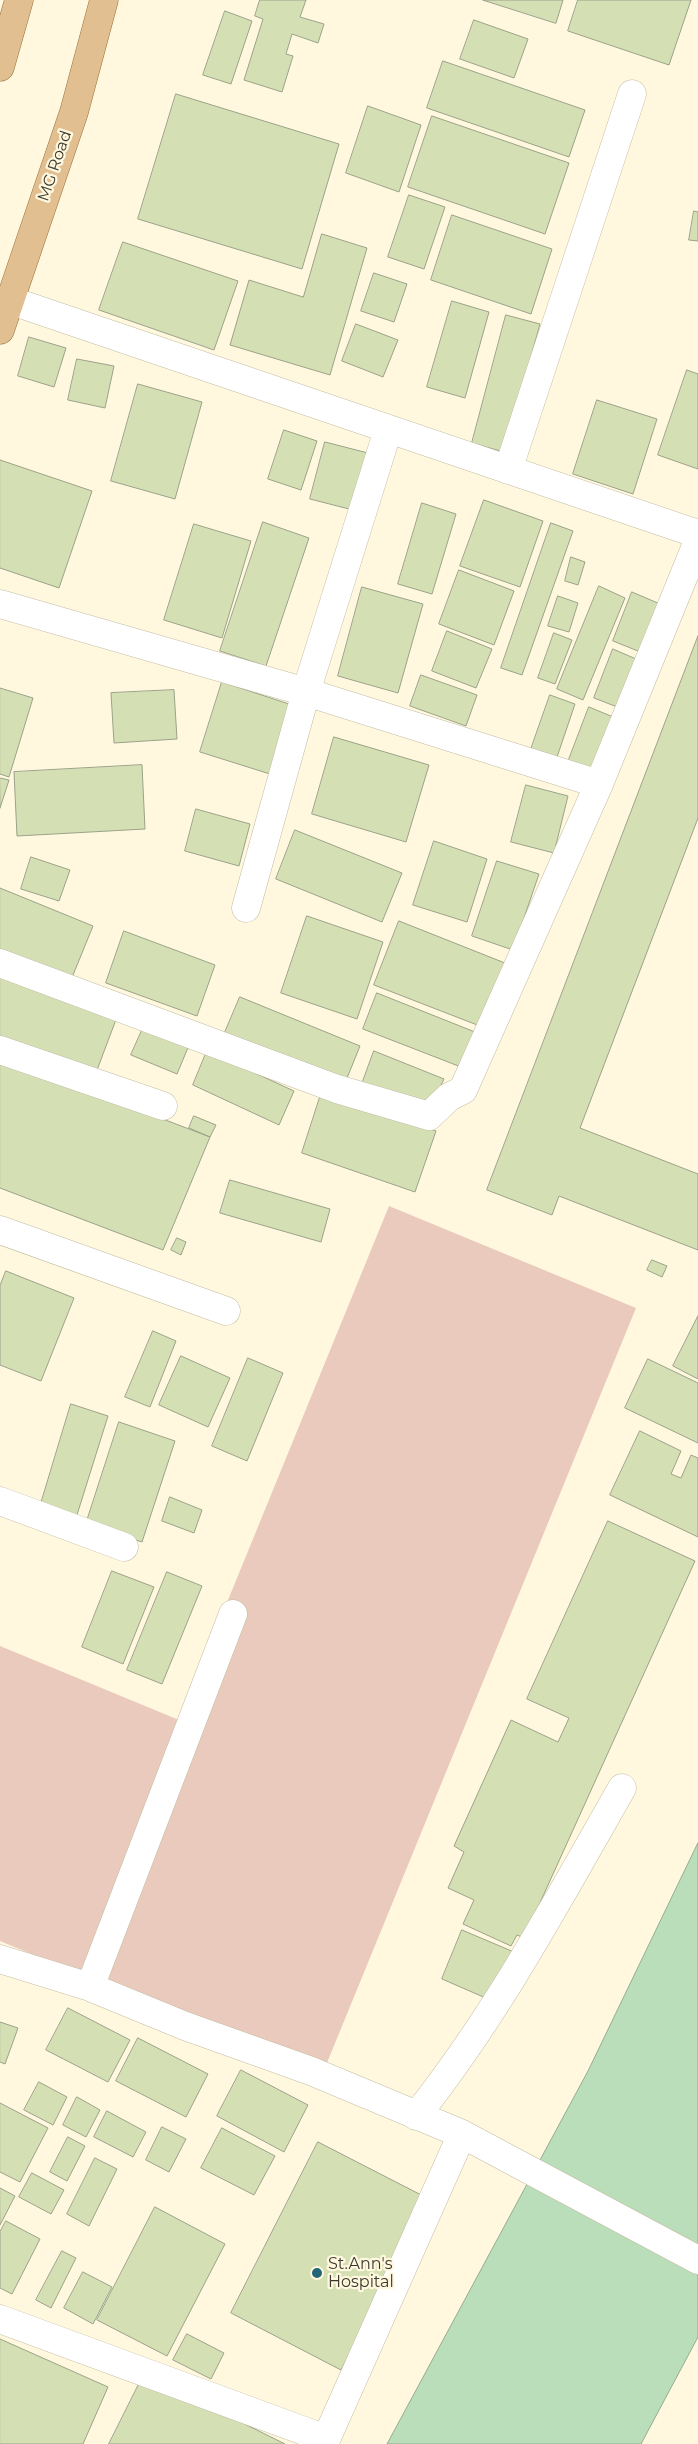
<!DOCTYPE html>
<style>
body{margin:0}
canvas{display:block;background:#fff8de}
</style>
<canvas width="698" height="2444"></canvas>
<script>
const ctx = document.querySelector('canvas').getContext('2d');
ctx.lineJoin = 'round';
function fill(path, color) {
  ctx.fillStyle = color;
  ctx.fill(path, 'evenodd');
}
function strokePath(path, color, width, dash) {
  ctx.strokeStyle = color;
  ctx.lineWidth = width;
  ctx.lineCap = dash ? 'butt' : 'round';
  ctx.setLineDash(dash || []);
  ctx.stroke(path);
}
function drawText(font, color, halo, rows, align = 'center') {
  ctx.font = font + ' Montserrat,sans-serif';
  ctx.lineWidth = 4.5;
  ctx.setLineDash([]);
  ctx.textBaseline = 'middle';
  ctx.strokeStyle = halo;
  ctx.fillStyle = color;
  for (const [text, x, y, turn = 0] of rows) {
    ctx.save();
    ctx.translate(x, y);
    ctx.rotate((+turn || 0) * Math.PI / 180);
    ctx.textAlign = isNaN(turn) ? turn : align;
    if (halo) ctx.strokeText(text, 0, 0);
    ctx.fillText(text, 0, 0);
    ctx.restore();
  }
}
const green = new Path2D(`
 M389 1206 636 1308 322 2075 0 1941V1646L179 1720Z`);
const water = new Path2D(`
 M698 1843V2337L641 2444H387L588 2071Z`);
const building = new Path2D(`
 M260 0H306L300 17 324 24 318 43 292 34 286 54 293 56 282 92 244 80 263 19 255 16Z
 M483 0H563L556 23Z
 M578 0H691L669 65 568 31Z
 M225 11 252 21 231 84 203 75Z
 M474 20 528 39 514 78 460 59Z
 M443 61 585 110 569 157 427 108Z
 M176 94 339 144 302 269 138 219Z
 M368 106 421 125 399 192 346 173Z
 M432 116 569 163 545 234 408 187Z
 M409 195 445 207 424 269 388 257Z
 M694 211 698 212V241L689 240Z
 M452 215 552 249 531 314 431 280Z
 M322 234 367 248 330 375 230 345 249 280 303 297Z
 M123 242 238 281 214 350 99 310Z
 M374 273 407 284 394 322 361 311Z
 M452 301 489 312 465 398 427 387Z
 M506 315 540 324 504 452 472 443Z
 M356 324 398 340 383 377 342 361Z
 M29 337 66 348 54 387 18 376Z
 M77 359 114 366 105 408 68 400Z
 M687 370 698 374V469L658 455Z
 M138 384 202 402 175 499 111 481Z
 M597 400 657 419 633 494 573 474Z
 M284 430 317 441 301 490 268 479Z
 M325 442 368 453 353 510 310 499Z
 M0 460 92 491 59 588 0 568Z
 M484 500 543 521 520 587 460 566Z
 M422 503 456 514 432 594 398 584Z
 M263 522 309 538 266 666 220 651Z
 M551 523 573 531 522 675 501 668Z
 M194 524 251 541 222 638 164 620Z
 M571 557 585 562 578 585 565 581Z
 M459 570 514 591 494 645 439 624Z
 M599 586 625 598 583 700 557 689Z
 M362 587 423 604 398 693 338 676Z
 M632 592 667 607 648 655 613 641Z
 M558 596 578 603 569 632 548 626Z
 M447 631 492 649 476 688 432 671Z
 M554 633 572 640 555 684 538 678Z
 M698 636V818L580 1128 698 1174V1250L559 1196 552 1215 487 1190Z
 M613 649 643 662 625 710 594 698Z
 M421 675 477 695 466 726 410 706Z
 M222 682 292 705 270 774 200 752Z
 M0 688 33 698 9 777 0 774Z
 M174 690 177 739 114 743 111 693Z
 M550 695 575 704 555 763 529 755Z
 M589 707 618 719 598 773 568 762Z
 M334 737 429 765 406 842 312 814Z
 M142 765 145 829 17 836 14 772Z
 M0 778 9 780 0 808Z
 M526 785 568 796 554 853 511 842Z
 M196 809 250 824 239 866 185 851Z
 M295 830 402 873 382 922 276 879Z
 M434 841 487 859 467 922 413 905Z
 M31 857 70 870 59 901 21 889Z
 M497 861 539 874 513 950 472 936Z
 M0 888 93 926 71 980 0 951Z
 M307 916 383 942 357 1019 281 993Z
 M399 921 510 965 485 1028 374 985Z
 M124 931 215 965 197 1016 106 983Z
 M0 973 117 1017 94 1078 0 1043Z
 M377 993 475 1032 461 1067 363 1029Z
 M240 997 360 1046 343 1088 223 1037Z
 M147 1019 192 1038 177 1074 131 1055Z
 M207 1051 294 1091 279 1125 193 1085Z
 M374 1051 444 1079 429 1110 362 1084Z
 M0 1057 210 1137 163 1250 0 1188Z
 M322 1091 436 1131 415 1192 302 1153Z
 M194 1116 216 1125 210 1137 189 1128Z
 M230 1180 330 1209 321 1242 220 1213Z
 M177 1238 186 1242 181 1255 171 1250Z
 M652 1260 667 1266 662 1277 647 1270Z
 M6 1271 74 1298 41 1381 0 1365V1286Z
 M698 1316V1379L673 1366Z
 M153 1331 176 1341 150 1407 125 1397Z
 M181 1356 230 1378 208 1427 159 1405Z
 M248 1358 283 1373 247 1461 212 1446Z
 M648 1359 698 1383V1443L625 1408Z
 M71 1404 108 1416 76 1518 40 1507Z
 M119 1422 175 1441 142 1542 86 1524Z
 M640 1431 681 1451 671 1474 681 1478 691 1455 698 1458V1537L610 1495Z
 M170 1497 202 1510 194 1533 162 1521Z
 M608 1521 695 1561 524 1938 517 1935 511 1946 463 1924 474 1900 448 1888 464 1852 454 1846 511 1720 558 1742 569 1718 527 1699Z
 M112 1571 154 1587 123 1664 82 1647Z
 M167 1572 202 1586 162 1684 127 1670Z
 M462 1930 521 1955 488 1999 442 1979Z
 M68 2008 130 2040 108 2082 46 2050Z
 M0 2022 18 2028 5 2064 0 2062Z
 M138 2038 208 2074 186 2117 116 2081Z
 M241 2070 308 2105 284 2152 217 2116Z
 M39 2082 67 2097 53 2125 24 2110Z
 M77 2097 100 2110 86 2137 63 2125Z
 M0 2103 48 2128 20 2182 0 2172Z
 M107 2111 146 2132 133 2157 94 2137Z
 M162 2127 186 2139 169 2172 146 2160Z
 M222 2128 275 2156 254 2195 201 2168Z
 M68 2137 85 2146 67 2181 50 2172Z
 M318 2142 429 2199 341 2370 231 2313Z
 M95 2158 117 2169 89 2226 67 2214Z
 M32 2173 64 2190 51 2214 19 2197Z
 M0 2188 15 2196 0 2225Z
 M155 2207 225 2244 167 2356 97 2320Z
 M6 2221 40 2239 12 2294 0 2288V2232Z
 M62 2251 76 2258 51 2308 36 2300Z
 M83 2272 112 2287 93 2324 64 2308Z
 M187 2334 224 2353 211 2379 173 2360Z
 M0 2339 108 2387 83 2444H0Z
 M144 2374 285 2444H109Z`);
const minor = new Path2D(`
 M9 300 698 534
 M508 470 632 94
 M0 604 306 692 599 784
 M246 908 306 692 388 430
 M0 963 337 1089 429 1116 449 1097 463 1090 599 784 698 541
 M0 1050 163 1106
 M0 1230 226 1311
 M0 1501 124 1547
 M0 1959 90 1987 185 2026 311 2071 462 2134 698 2260
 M90 1987 233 1614
 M416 2116C497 2014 558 1900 622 1788
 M0 2319 326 2439
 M324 2444 462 2134`);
const major = new Path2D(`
 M0 67 19 0
 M0 330 74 112 104 0`);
const markers = [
 [317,2273,6,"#236678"]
];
const streetNames = [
 ["MG Road",55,166,-71]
];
const poiNames = [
 ["St.Ann's",328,2264],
 ["Hospital",328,2282]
];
fill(green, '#eacabc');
fill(water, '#baddba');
strokePath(water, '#94ac90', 1);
fill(building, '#d4e0b4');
strokePath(building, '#9ba28a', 1);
strokePath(minor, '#c3bda4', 29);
strokePath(major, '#9b743f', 29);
strokePath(minor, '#fff', 28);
strokePath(major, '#e2bf91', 28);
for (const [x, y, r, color] of markers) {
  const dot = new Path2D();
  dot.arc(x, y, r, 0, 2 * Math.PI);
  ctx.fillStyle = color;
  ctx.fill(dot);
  strokePath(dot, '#fff8de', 2);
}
drawText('16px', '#3c3a2f', '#fff8de', streetNames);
drawText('16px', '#3c3a2f', '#fff8de', poiNames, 'left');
</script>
